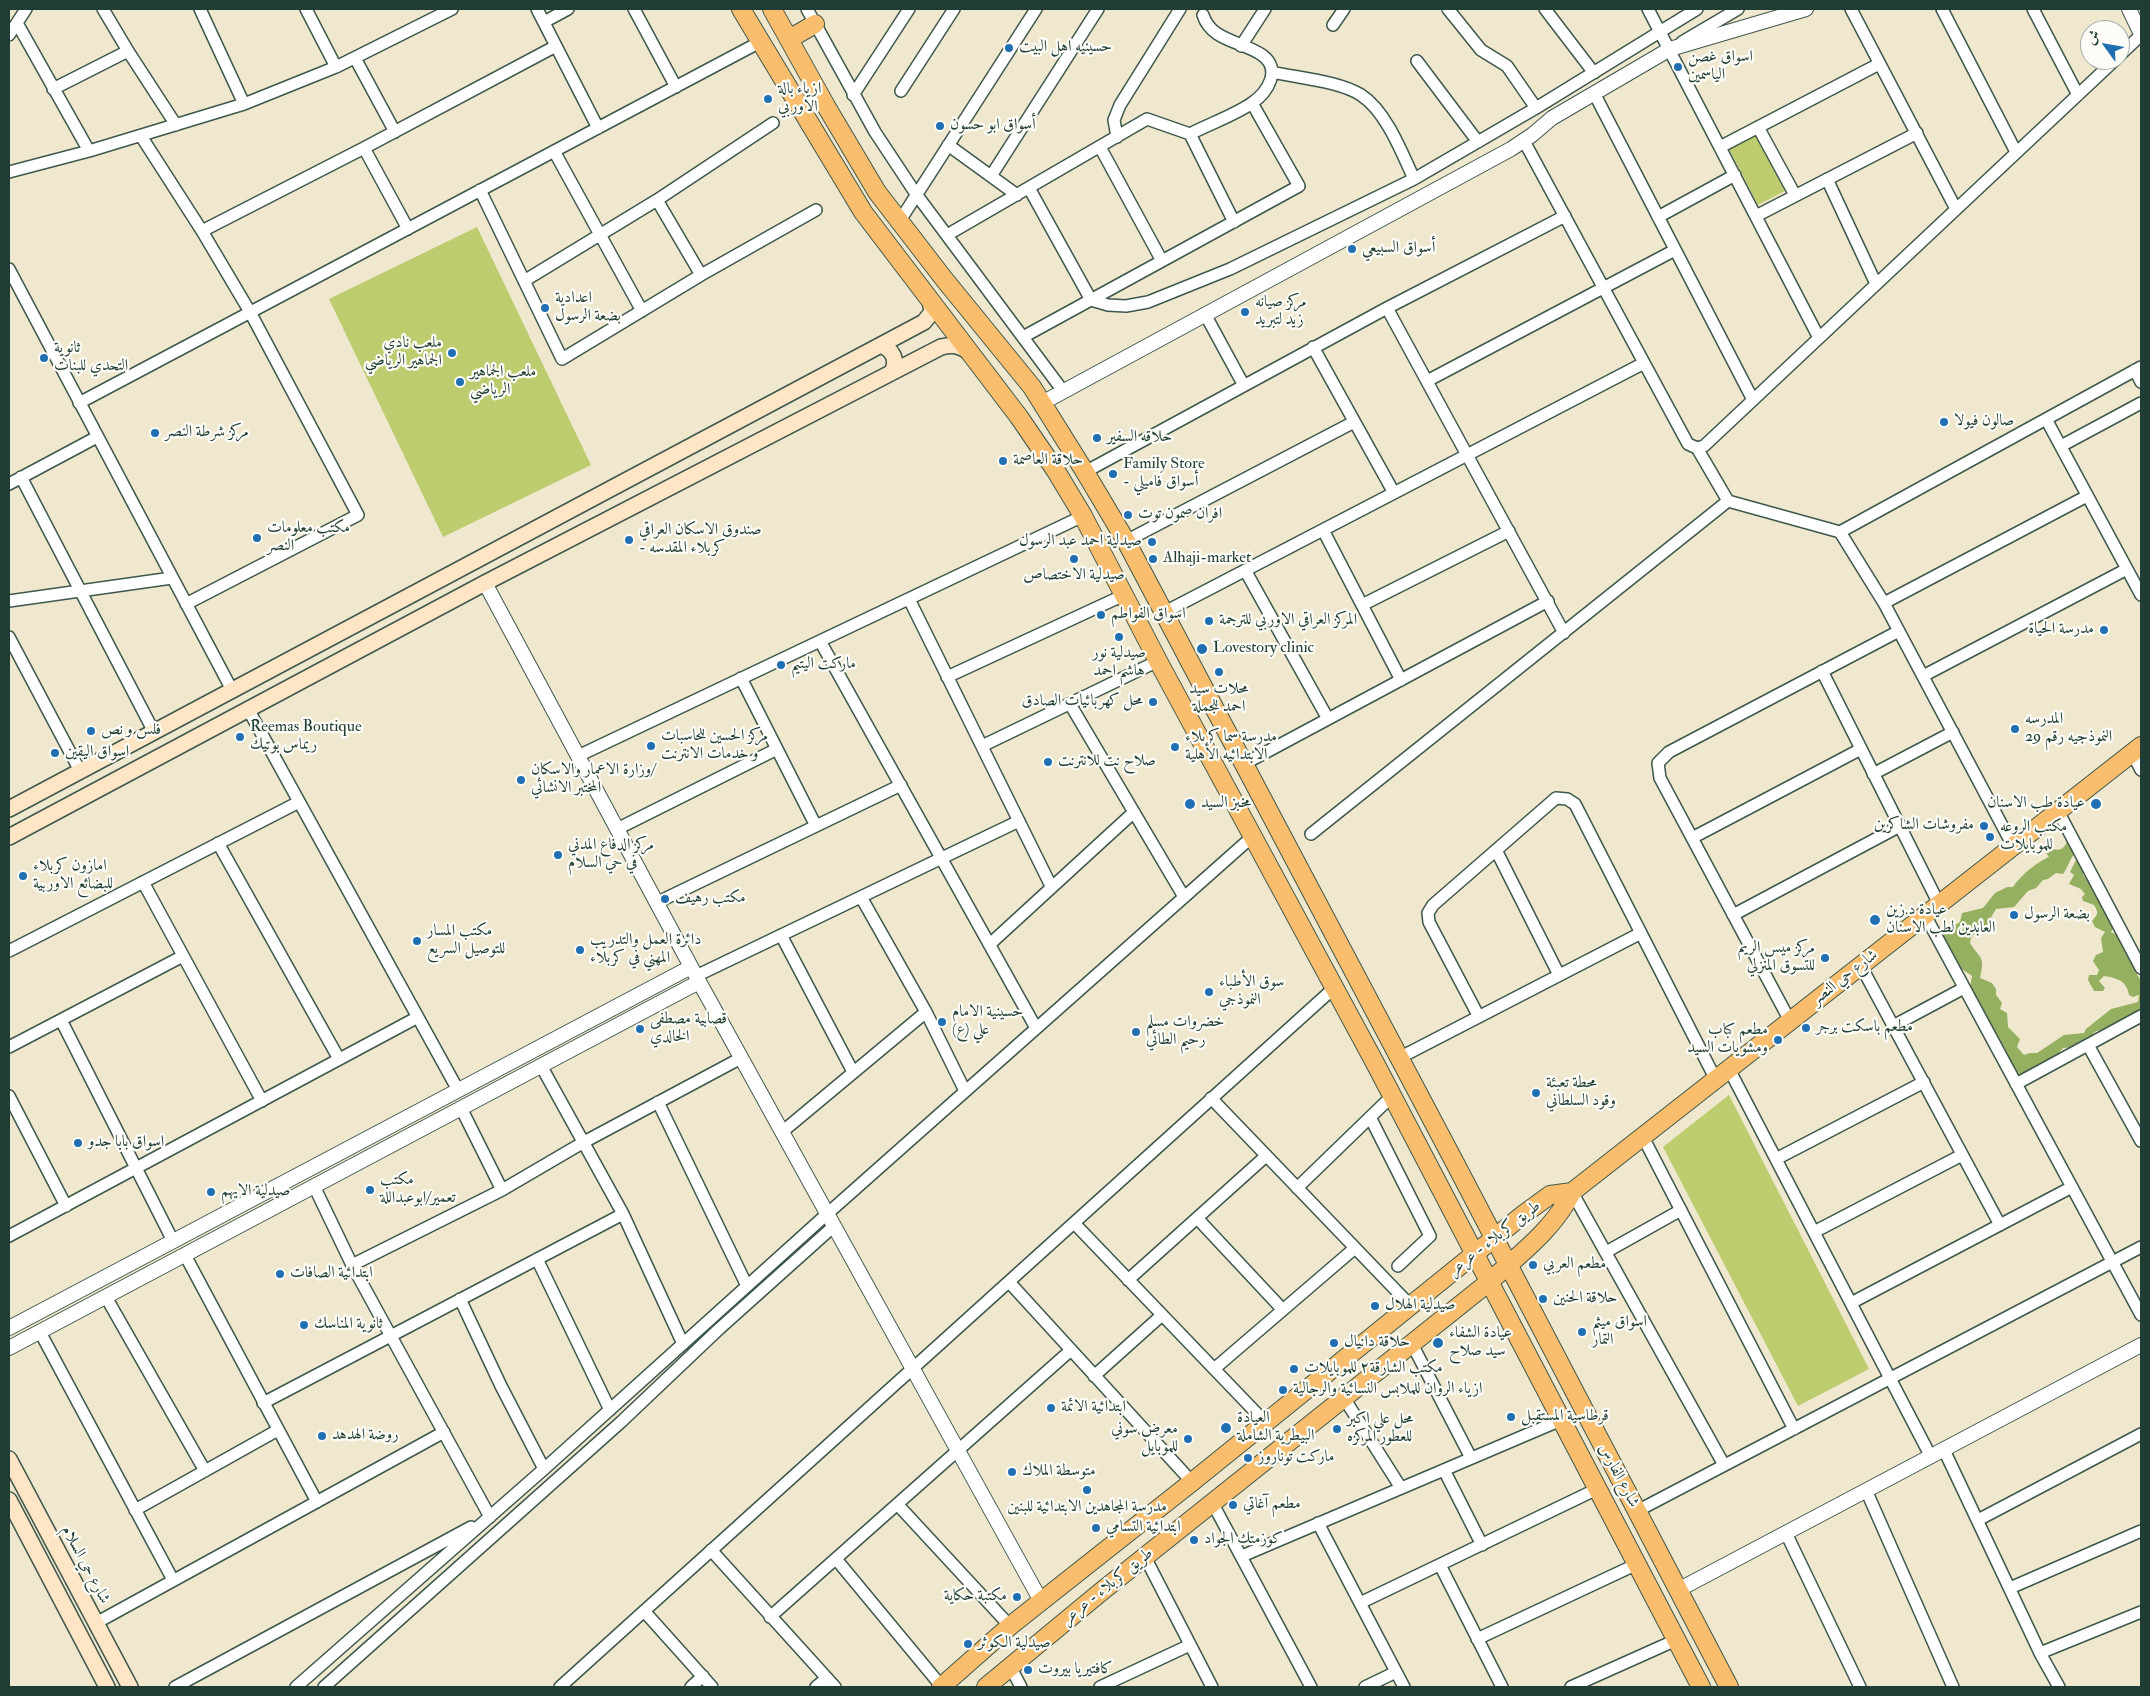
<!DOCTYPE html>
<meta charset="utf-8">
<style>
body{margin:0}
#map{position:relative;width:2150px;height:1696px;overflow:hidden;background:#efe8ce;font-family:"IM FELL Double Pica",Amiri,serif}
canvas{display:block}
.frame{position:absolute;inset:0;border:10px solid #1f3d34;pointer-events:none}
.north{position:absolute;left:2080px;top:20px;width:50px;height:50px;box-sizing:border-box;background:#fdfcf7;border:1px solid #a4b0a9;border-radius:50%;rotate:302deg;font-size:14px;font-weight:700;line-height:20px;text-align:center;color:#1f3d34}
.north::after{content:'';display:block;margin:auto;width:18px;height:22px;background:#1f6fb2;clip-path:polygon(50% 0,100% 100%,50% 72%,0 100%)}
</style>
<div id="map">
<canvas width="2150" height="1696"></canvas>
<div class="frame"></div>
<div class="north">ش</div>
</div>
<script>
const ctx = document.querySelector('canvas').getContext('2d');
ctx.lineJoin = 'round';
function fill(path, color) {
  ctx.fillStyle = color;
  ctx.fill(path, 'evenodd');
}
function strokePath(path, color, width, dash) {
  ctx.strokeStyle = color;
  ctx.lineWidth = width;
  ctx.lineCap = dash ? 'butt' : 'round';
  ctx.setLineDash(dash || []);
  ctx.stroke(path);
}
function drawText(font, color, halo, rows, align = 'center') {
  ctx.font = font + ' "IM FELL Double Pica",Amiri,serif';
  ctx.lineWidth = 4.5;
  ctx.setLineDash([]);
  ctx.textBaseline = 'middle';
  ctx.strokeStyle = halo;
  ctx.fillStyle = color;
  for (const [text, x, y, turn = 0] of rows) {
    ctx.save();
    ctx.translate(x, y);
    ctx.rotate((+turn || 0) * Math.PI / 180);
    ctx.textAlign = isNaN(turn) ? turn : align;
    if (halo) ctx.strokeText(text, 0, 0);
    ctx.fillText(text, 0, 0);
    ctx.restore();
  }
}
const green = new Path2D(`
 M1756 135 1785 191 1758 205 1729 149Z
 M477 227 591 465 443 537 329 299Z
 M1729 1095 1869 1369 1798 1406 1663 1147Z`);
const forest = new Path2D(`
 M2067 842 2073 845 2076 852C2069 859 2069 866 2063 874L2056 873 2048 879 2043 880 2036 888 2028 891 2014 907 1996 909 1990 919 1991 927 1985 932H1976L1971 938 1970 943C1981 960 1985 956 1980 978L1992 983 1996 989V995L2002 1003 2000 1009 2007 1013 2008 1027 2020 1039 2017 1047 2024 1055 2030 1053H2037L2064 1035 2084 1033 2086 1029 2111 1009 2138 1002 2139 995 2133 997 2129 995C2127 981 2117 978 2104 976L2099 981 2105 988 2103 991H2094L2088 980 2089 975H2097L2099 970 2093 961 2096 955 2103 952 2101 938 2105 932 2095 927 2092 921C2098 914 2099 913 2094 905L2083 901 2082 897 2085 894 2081 889 2069 884 2074 875 2070 872 2078 856 2085 869 2083 875 2117 921 2111 932 2123 938 2125 948 2124 952 2136 957 2134 969 2141 981V1012L2112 1029 2096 1031 2079 1047 2063 1048 2051 1062 2021 1078 2018 1072H2010L2008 1054 1970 987 1972 976 1955 964 1942 939 1946 930 1960 922 1962 913 1983 908 1995 893 2007 887H2013C2020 876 2037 862 2049 857L2046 853 2052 849C2061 851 2063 849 2067 842Z`);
const minor = new Path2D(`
 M103 9 128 51 176 125
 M200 9 244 104
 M306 9 336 67
 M537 9 598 128
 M634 9 676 87
 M807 9 875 132 916 194 1063 391
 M1448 9 1481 50 1507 66 1536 108
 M1545 9 1594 73
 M1648 9 1819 338
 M1851 9 1956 209
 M1942 9 2016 152
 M2033 9 2078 95
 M544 22 568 9
 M17 23 89 151
 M1333 25 1344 9
 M9 35 26 9
 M1682 42 1738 9
 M1241 46 1265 9
 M2120 55 2141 35
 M355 58 395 132
 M1417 61 1478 142
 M1272 72C1298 78 1339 81 1361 95 1386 111 1402 153 1414 179
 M53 89 128 51
 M901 91 954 9
 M1594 93 1753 400
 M853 95 909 9
 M1758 127 1795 195
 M1190 134 1234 222
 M141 136 202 231 250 312 358 515 186 604
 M1117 137 1114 120 1120 105 1180 9
 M1524 141 1688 444 1697 448 1704 446 2115 60
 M948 145 1017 195
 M1100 147 1162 261
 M1720 147 1879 64
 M364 148 408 229
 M554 151 642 311
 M9 172 89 151 244 104 336 67 452 9
 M991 176 1098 9
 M1827 179 1876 284
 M1029 188 1091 300 1108 305 1126 306 1148 302 1230 269 1414 179 1536 108 1697 9
 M480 190 562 359 701 275 816 210
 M657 200 701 275
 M1756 216 1917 133
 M1658 217 1735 175
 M899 222 1036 9
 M202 231 364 148 556 46
 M947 235 1147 119 1190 134C1209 124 1235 115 1252 103 1268 92 1282 69 1262 55 1242 41 1211 41 1203 15
 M9 269 232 690
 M524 281 657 200 773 123
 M1387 308 1564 633
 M1205 314 1243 384
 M1023 337 1299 186 1252 103
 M1313 347 1394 493
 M2135 370 2141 382
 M1427 381 1675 250
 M79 403 760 42
 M2046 419 2141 595
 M2061 446 2141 403
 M1697 448 1728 501 1840 532 1884 603 2013 846
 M1085 472 1387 308 1565 216
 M21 477 154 732
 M9 484 97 437
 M1323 530 1401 680
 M1840 532 2141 367
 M1126 541 1354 422
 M1245 570 1328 719
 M909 599 1051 886
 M9 601 172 578
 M1884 603 2087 496
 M1362 605 1509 531
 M1163 613 1644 363
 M9 637 80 771
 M820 641 1036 1028
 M1822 671 1939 904
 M1923 676 2127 569
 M947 677 1124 595
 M741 678 816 826
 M1070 704 1184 897
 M248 709 458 1090
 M982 746 1158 661
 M2132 753 2141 770
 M578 756 1083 516
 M1244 764 1548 601
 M1873 774 1953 732
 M2058 811 2141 968
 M617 829 777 749
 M1311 834 1728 501
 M1692 838 1861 749
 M218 843 339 1059
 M1496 850 1559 975
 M143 882 262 1101
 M861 897 926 1012 965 1091
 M656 903 901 785
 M1733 915 1900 826
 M1925 915 2141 1315
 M781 935 853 1072
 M990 944 1134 812
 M9 951 299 802
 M1861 966 2000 1225
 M696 976 1019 821
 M1479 1017 1429 922 1428 913 1433 905 1556 798 1567 799 1575 804 1716 1080
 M61 1020 173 1241
 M1790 1021 1660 778 1658 763 1669 752 1899 631
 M1893 1026 1964 988
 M2088 1045 2141 1141
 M9 1047 183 956
 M1399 1058 1641 933
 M1729 1069 1931 1457
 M544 1071 623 1214 683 1344
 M2016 1084 2141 1016
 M9 1096 66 1206
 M1211 1098 1410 1305
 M658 1102 747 1286
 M461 1108 502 1190
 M1370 1117 1430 1236 1398 1266
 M782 1132 926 1012
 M1643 1137 1794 1429
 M1776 1159 1924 1082
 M314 1186 352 1265 490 1517
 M1297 1188 1392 1096
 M1572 1192 1724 1465
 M1197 1218 1283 1310
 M1074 1223 1266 1423
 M1814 1232 1962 1155
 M9 1236 418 1017
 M1606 1252 1681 1210
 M185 1255 317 1502
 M537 1259 610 1410
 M352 1265 502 1190 584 1142 741 1058
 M1128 1280 1266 1156
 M1009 1282 1192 1482
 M106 1297 205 1471
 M460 1299 501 1386 544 1469
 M1851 1303 2072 1187
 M40 1332 173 1580
 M1412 1344 1471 1458
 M1214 1369 1355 1248
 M1094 1376 1162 1315
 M1344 1398 1401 1488
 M263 1403 623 1214
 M1944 1450 2040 1653 2059 1687
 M1444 1470 1482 1545
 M1866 1490 1953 1687
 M1213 1504 1311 1687
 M898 1505 1010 1626
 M135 1510 278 1430
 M1637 1511 2141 1247
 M1978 1520 2141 1434
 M1318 1523 1404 1687
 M1786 1533 1860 1687
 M711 1550 835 1687
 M1242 1556 1561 1420
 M1145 1557 1212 1687
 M836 1559 942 1687
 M1440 1565 1502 1687
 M2010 1588 2141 1531
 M1360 1603 1597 1489
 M644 1611 712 1687
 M770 1617 1071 1350
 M96 1623 444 1432
 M1477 1639 1637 1564
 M2040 1653 2141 1612
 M1010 1666 1021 1687
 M175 1687 471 1527
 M296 1687 544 1469 827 1214 1253 836
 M324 1687 621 1422 719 1329 834 1226
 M560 1687 1334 988
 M691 1687 703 1676
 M816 1687 827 1678
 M1100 1687 1190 1645
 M1365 1687 1396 1672
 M1571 1687 1676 1640`);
const tertiary = new Path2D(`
 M2129 9 2141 34
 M1042 403 1511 149 1532 135 1552 118 1670 49 1806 9
 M485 583 696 976 1041 1601
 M9 1328 691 967
 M9 1348 699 982
 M1678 1590 2141 1345`);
const secondary = new Path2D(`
 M881 345C893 350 898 360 892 372
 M9 809 924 322 932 312 930 300
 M9 837 485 583 941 347C953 344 960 345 970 353
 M9 1459 130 1687
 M9 1500 107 1687`);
const primary = new Path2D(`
 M741 9 863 212 1019 417 1056 471 1083 516 1158 661 1375 1063 1701 1687
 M772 9 826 106 877 192 944 279 1032 387 1085 472 1126 541 1455 1163 1729 1687
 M789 39 815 24
 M941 1687 1010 1626 1192 1482 1524 1214 1550 1195 1572 1192
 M986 1687 1102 1591 1489 1282C1519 1255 1554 1229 1572 1192L2141 746`);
const markers = [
 [1009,48,5,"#1f6fb2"],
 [1678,67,5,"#1f6fb2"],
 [768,99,5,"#1f6fb2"],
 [940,126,5,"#1f6fb2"],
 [1352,249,5,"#1f6fb2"],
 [545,308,5,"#1f6fb2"],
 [1245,312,5,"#1f6fb2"],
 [452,353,5,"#1f6fb2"],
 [44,358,5,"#1f6fb2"],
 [460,382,5,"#1f6fb2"],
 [1944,422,5,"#1f6fb2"],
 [155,433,5,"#1f6fb2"],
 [1097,438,5,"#1f6fb2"],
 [1003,461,5,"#1f6fb2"],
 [1113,474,5,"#1f6fb2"],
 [1128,515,5,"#1f6fb2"],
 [257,538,5,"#1f6fb2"],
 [629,540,5,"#1f6fb2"],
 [1152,542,5,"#1f6fb2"],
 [1074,559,5,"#1f6fb2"],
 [1153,559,5,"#1f6fb2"],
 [1101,615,5,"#1f6fb2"],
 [1209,621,5,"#1f6fb2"],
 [2104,630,5,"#1f6fb2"],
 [1119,637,5,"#1f6fb2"],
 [1202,649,6,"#1f6fb2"],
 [781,665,5,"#1f6fb2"],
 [1219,672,5,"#1f6fb2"],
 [1153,702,5,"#1f6fb2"],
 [2015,729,5,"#1f6fb2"],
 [91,731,5,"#1f6fb2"],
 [240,737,5,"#1f6fb2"],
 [651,746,5,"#1f6fb2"],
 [1175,747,5,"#1f6fb2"],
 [55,753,5,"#1f6fb2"],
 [1048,762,5,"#1f6fb2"],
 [521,780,5,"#1f6fb2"],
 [1190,804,6,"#1f6fb2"],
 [2096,804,6,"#1f6fb2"],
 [1984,826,5,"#1f6fb2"],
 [1990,837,5,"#1f6fb2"],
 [558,855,5,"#1f6fb2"],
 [23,876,5,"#1f6fb2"],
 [665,899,5,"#1f6fb2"],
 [2014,915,5,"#1f6fb2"],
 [1875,920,6,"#1f6fb2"],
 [417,941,5,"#1f6fb2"],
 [580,950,5,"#1f6fb2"],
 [1825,958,5,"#1f6fb2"],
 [1209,992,5,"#1f6fb2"],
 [942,1022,5,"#1f6fb2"],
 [1806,1028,5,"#1f6fb2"],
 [640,1029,5,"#1f6fb2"],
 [1136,1032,5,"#1f6fb2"],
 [1778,1040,5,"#1f6fb2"],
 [1536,1093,5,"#1f6fb2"],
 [78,1143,5,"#1f6fb2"],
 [370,1190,5,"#1f6fb2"],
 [211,1192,5,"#1f6fb2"],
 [1533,1265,5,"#1f6fb2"],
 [280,1274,5,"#1f6fb2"],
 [1543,1299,5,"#1f6fb2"],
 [1375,1306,5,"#1f6fb2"],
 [304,1325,5,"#1f6fb2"],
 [1582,1332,5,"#1f6fb2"],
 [1334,1343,5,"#1f6fb2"],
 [1438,1343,6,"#1f6fb2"],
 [1294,1369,5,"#1f6fb2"],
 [1283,1390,5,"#1f6fb2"],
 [1051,1408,5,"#1f6fb2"],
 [1511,1417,5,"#1f6fb2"],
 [1226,1428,6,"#1f6fb2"],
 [1337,1429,5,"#1f6fb2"],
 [322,1436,5,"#1f6fb2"],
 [1188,1439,5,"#1f6fb2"],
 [1248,1458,5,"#1f6fb2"],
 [1012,1472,5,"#1f6fb2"],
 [1087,1490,5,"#1f6fb2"],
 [1233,1505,5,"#1f6fb2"],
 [1096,1528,5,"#1f6fb2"],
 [1194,1540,5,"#1f6fb2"],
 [1017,1597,5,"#1f6fb2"],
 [968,1644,5,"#1f6fb2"],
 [1028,1670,5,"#1f6fb2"]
];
const poiNames = [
 ["حسينيه اهل البيت",1019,48],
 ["اسواق غصن",1688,58],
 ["الياسمين",1688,76],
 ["ازياء بالة",778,90],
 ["الاوربي",778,108],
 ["أسواق ابو حسون",950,126],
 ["أسواق السبيعي",1362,249],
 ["اعدادية",555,299],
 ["بضعة الرسول",555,317],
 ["مركز صيانه",1255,303],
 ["زيد لتبريد",1255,321],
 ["ملعب نادي",442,344,"right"],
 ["الجماهير الرياضي",442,362,"right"],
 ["ثانوية",54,349],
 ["التحدي للبنات",54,367],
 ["ملعب الجماهير",470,373],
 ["الرياضي",470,391],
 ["صالون فيولا",1954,422],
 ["مركز شرطة النصر",165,433],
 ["حلاقه السفير",1107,438],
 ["حلاقة العاصمة",1013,461],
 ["Family Store",1123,465],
 ["- أسواق فاميلي",1123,483],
 ["افران صمون توت",1138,515],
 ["مكتب معلومات",267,529],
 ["النصر",267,547],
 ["صندوق الاسكان العراقي",639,531],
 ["- كربلاء المقدسه",639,549],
 ["صيدلية احمد عبد الرسول",1142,542,"right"],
 ["Alhaji-market",1163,559],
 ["صيدلية الاختصاص",1074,576,"center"],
 ["اسواق الفواطم",1111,615],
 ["المركز العراقي الاوربي للترجمة",1219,621],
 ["مدرسة الحياة",2094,630,"right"],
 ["Lovestory clinic",1213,649],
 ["صيدلية نور",1119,654,"center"],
 ["هاشم احمد",1119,672,"center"],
 ["ماركت اليتيم",791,665],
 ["محلات سيد",1219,690,"center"],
 ["احمد للجملة",1219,708,"center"],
 ["محل كهربائيات الصادق",1143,702,"right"],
 ["المدرسه",2025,720],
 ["النموذجيه رقم 29",2025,738],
 ["Reemas Boutique",250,728],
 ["ريماس بوتيك",250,746],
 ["فلس و نص",101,731],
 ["مركز الحسين للحاسبات",661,737],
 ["و خدمات الانترنت",661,755],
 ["مدرسة سما كربلاء",1185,738],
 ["الابتدائيه الأهلية",1185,756],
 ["اسواق اليقين",65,753],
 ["صلاح نت للانترنت",1058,762],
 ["وزارة الاعمار والاسكان/",531,771],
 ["المختبر الانشائي",531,789],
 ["مخبز السيد",1201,804],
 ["عيادة طب الاسنان",2085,804,"right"],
 ["مفروشات الشاكرين",1974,826,"right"],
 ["مكتب الروعه",2000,828],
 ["للموبايلات",2000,846],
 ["مركز الدفاع المدني",568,846],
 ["في حي السلام",568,864],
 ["امازون كربلاء",33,867],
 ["للبضائع الاوربية",33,885],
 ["مكتب رهيف",675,899],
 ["عيادة د.زين",1886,911],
 ["العابدين لطب الاسنان",1886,929],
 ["بضعة الرسول",2024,915],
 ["مكتب المسار",427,932],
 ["للتوصيل السريع",427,950],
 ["دائرة العمل والتدريب",590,941],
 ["المهني في كربلاء",590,959],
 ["مركز ميس الريم",1815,949,"right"],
 ["للتسوق المنزلي",1815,967,"right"],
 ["سوق الأطباء",1219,983],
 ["النموذجي",1219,1001],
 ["حسينية الامام",952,1013],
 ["علي (ع)",952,1031],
 ["قصابية مصطفى",650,1020],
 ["الخالدي",650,1038],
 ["خضروات مسلم",1146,1023],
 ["رحيم الطائي",1146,1041],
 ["مطعم باسكت برجر",1816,1028],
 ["مطعم كباب",1768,1031,"right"],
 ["ومشويات السيد",1768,1049,"right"],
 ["محطة تعبئة",1546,1084],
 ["وقود السلطاني",1546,1102],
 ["اسواق بابا جدو",88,1143],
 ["مكتب",380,1181],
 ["تعمير/ابوعبداللة",380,1199],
 ["صيدلية الايهم",221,1192],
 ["مطعم العربي",1543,1265],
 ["ابتدائية الصافات",290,1274],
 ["حلاقة الحنين",1553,1299],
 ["صيدلية الهلال",1385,1306],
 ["اسواق ميثم",1592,1323],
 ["التمار",1592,1341],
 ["ثانوية المناسك",314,1325],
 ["عيادة الشفاء",1449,1334],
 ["سيد صلاح",1449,1352],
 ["حلاقة دانيال",1344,1343],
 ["مكتب الشارقة٢ للموبايلات",1304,1369],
 ["ازياء الروان للملابس النسائية والرجالية",1293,1390],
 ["ابتدائية الائمة",1061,1408],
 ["قرطاسية المستقبل",1521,1417],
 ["العيادة",1237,1419],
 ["البيطرية الشاملة",1237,1437],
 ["محل علي اكبر",1347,1420],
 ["للعطور المركزه",1347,1438],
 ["معرض سوني",1178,1430,"right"],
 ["للموبايل",1178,1448,"right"],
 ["روضة الهدهد",332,1436],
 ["ماركت توناروز",1258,1458],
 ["متوسطة الملاك",1022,1472],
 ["مطعم آغاتي",1243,1505],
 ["مدرسة المجاهدين الابتدائية للبنين",1087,1508,"center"],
 ["ابتدائية التسامي",1106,1528],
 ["كوزمتك الجواد",1204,1540],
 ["مكتبة حكاية",1007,1597,"right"],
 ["صيدلية الكوثر",978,1644],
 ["كافتيريا بيروت",1038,1670]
];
const streetNames = [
 ["شارع حي النصر",1845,978,-38],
 ["طريق كربلاء - عرعر",1495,1239,-38],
 ["شارع الفارس",1618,1476,62],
 ["شارع حي السلام",85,1565,62],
 ["طريق كربلاء - عرعر",1108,1587,-39]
];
fill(green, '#bdcc6e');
fill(forest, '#96b061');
strokePath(minor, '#3e574b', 14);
strokePath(tertiary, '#3e574b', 16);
strokePath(secondary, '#3e574b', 18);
strokePath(primary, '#3e574b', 20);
strokePath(minor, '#fff', 11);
strokePath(tertiary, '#fff', 14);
strokePath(secondary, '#fde5c5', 15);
strokePath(primary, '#f9be6d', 18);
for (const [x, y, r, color] of markers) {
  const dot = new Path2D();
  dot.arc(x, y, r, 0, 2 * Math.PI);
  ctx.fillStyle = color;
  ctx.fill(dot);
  strokePath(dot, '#fdfcf7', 2);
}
drawText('16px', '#1f3d34', '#fdfcf7', poiNames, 'left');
drawText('16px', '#1f3d34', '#fdfcf7', streetNames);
</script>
